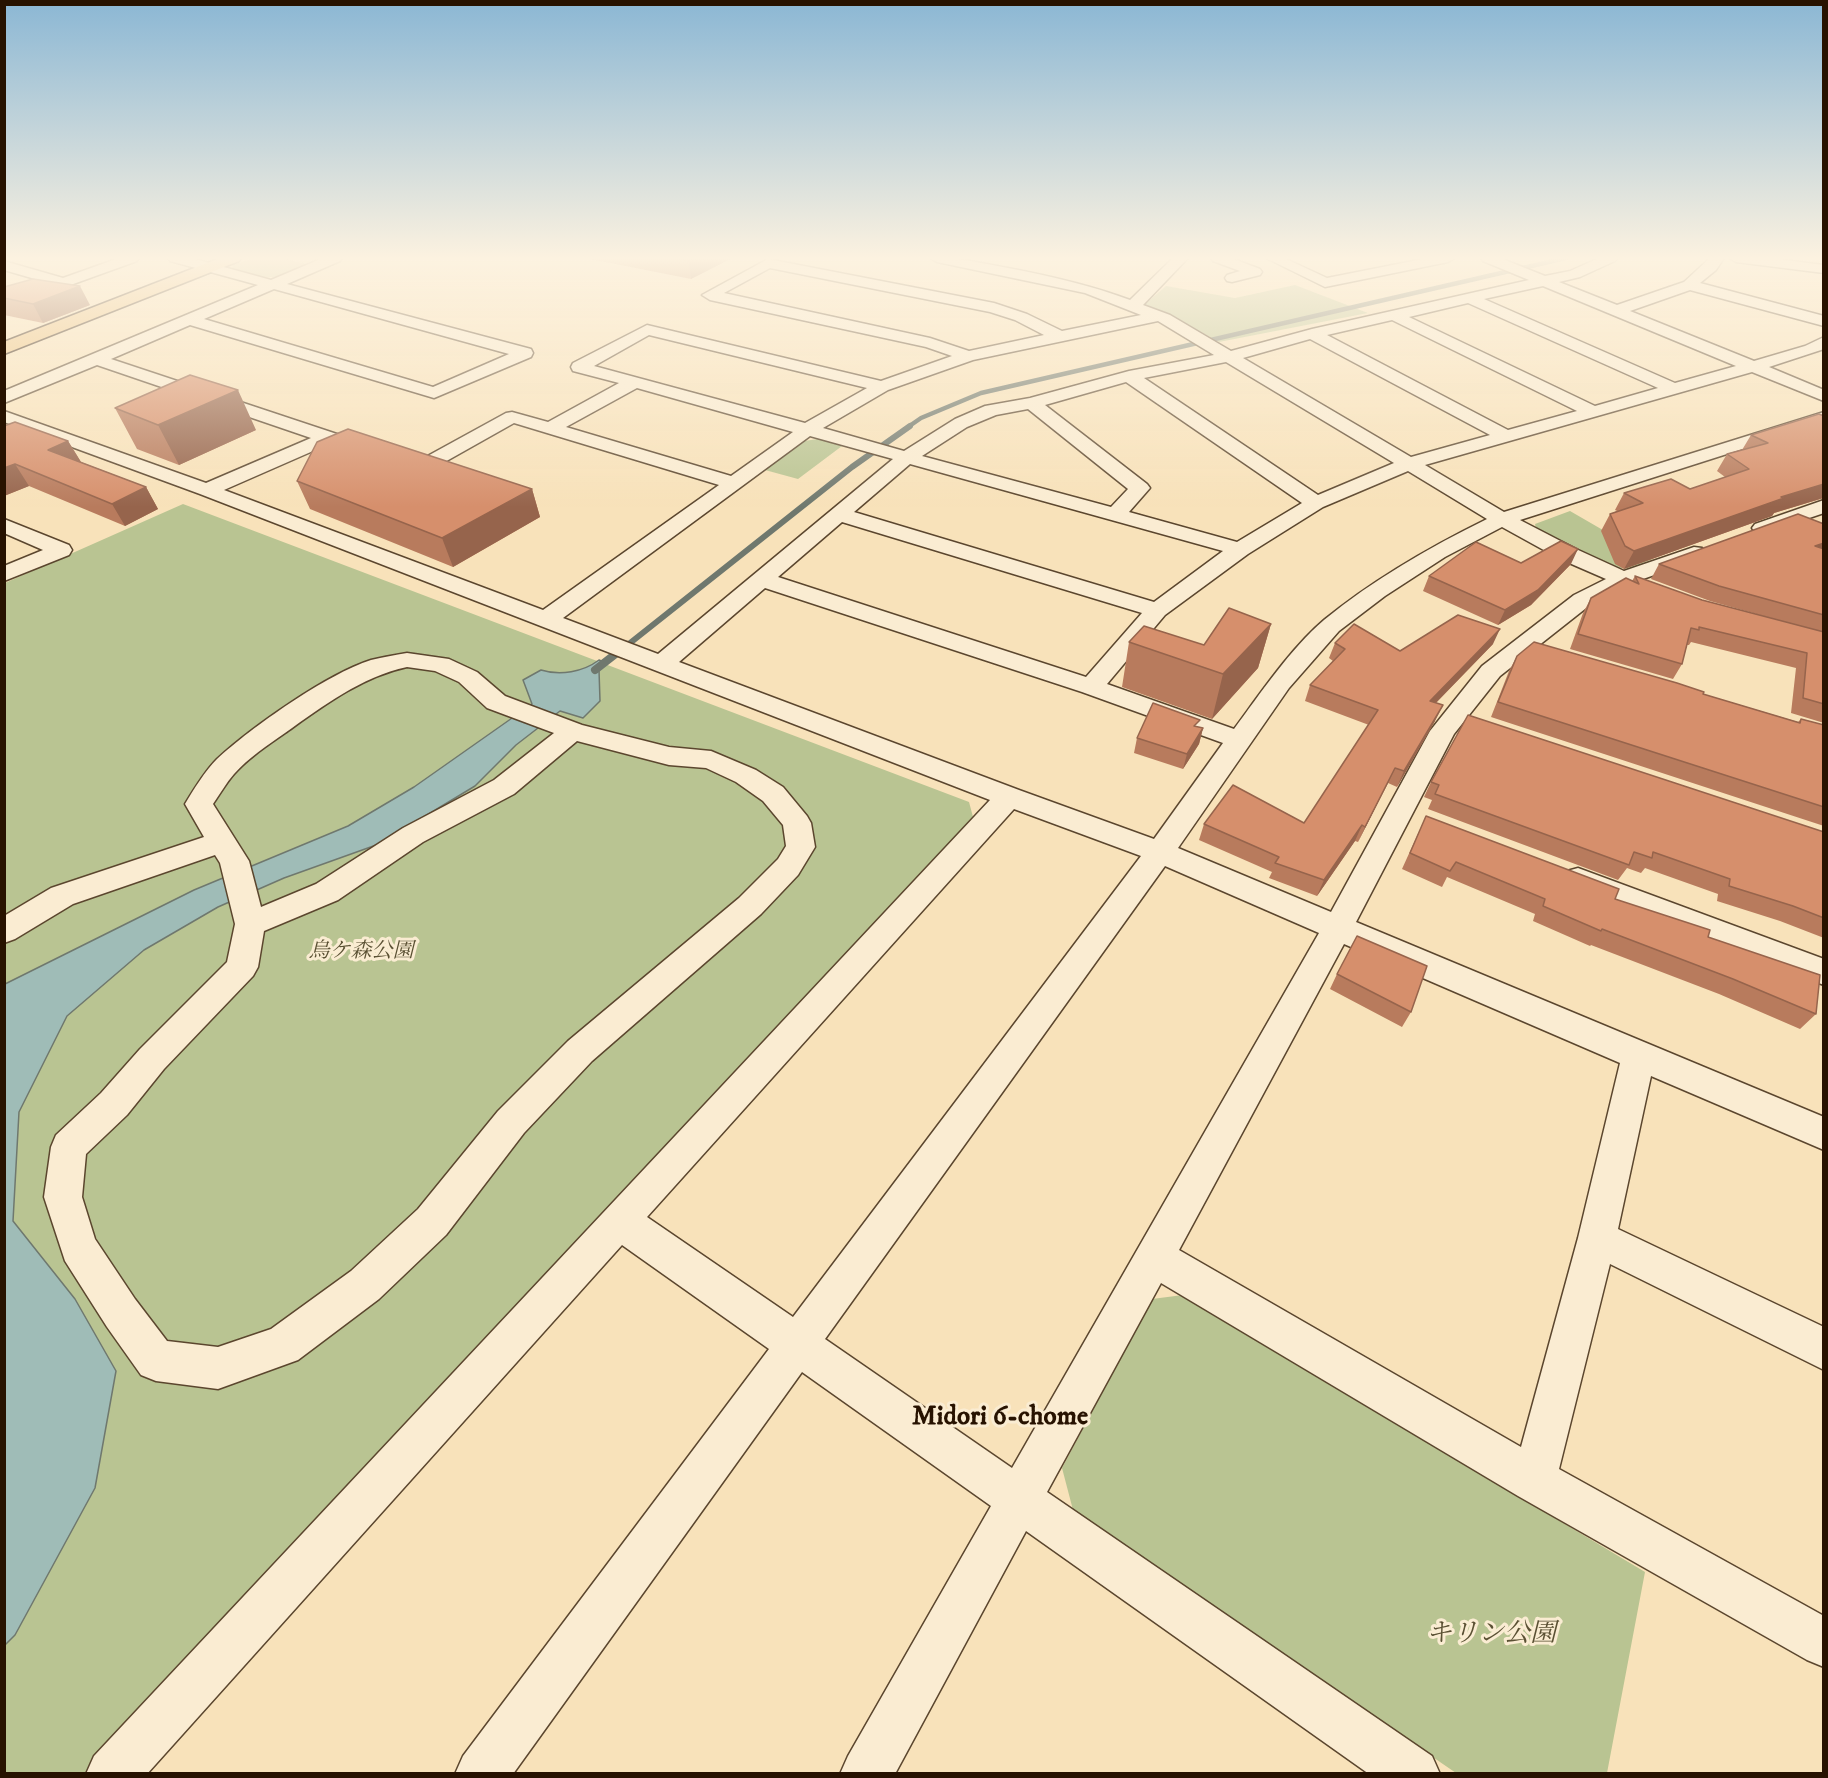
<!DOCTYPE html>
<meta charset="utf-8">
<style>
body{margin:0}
#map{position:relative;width:1828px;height:1778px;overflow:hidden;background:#f8e2ba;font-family:"IM FELL DW Pica",serif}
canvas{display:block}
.frame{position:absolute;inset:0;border:6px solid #271200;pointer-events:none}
</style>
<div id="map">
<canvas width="1828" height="1778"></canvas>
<div class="frame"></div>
</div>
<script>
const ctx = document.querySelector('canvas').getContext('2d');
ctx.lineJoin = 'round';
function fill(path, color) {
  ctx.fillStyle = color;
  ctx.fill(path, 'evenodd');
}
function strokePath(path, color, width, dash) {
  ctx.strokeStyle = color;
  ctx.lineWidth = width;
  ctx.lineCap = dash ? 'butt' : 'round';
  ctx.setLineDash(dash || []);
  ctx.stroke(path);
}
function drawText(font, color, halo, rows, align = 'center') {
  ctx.font = font + ' "IM FELL DW Pica","Noto Serif JP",serif';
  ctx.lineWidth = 6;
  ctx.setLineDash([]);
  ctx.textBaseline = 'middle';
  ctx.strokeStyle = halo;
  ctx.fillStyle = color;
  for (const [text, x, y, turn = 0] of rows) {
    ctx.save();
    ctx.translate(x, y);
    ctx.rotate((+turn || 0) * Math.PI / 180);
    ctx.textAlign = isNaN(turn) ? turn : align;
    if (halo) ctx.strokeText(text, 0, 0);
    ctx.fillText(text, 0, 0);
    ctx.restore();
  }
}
const green = new Path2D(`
 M253 258H281L312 265C273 280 272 281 232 269L233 265Z
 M1295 285 1368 313 1219 342 1173 316 1143 306 1166 286 1235 298Z
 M818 439 842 446 798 479 765 470 804 441Z
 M183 504 969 802 973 817 85 1773H5V583Z
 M1570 511 1653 559 1629 569 1610 567 1537 532 1535 524Z
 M1183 1295 1645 1572 1607 1773H1456L1073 1510 1062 1468 1152 1299Z`);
const water = new Path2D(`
 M599 660 606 663 599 670 600 701 583 718 560 711 516 745 475 786 379 844 284 878 218 907 144 950 67 1016 19 1112 13 1221 75 1299 116 1371 95 1488 15 1635 5 1645V984L194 890 348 826 414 787 532 704 523 680 541 670C560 676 583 672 599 660Z`);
const streamFar2 = new Path2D(`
 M908 427 921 418 981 393 1566 258`);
const streamFar1 = new Path2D(`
 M625 647 852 467 910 426`);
const stream = new Path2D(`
 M595 670 627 645`);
const minor = new Path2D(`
 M119 258H139L137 261 4 309V300L49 283 4 270V261L63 278Z
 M168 258H191L271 280 323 258H342L340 261 287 284 531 349 533 353 531 357 434 398 190 325 111 359 373 446 376 450 373 454 366 456 329 444 224 490 543 610 719 485 514 423 427 472H413L410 468 413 464 506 413 512 412 548 422 619 383 573 371 571 367 573 363 647 325 881 381 952 356 926 347 710 300 702 295 768 259 994 303 1027 314 1062 331 1141 315 1085 293 937 262 930 258C957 257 982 263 1008 268 1050 276 1090 285 1130 300L1173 258H1188L1143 305 1170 315 1231 351 1312 329 1529 280 1483 261 1481 258H1500L1545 276 1570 271 1599 258H1617L1615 261 1580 277 1559 282 1617 305 1684 282 1710 258H1724L1716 270 1700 283 1824 316V326L1690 290 1630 311 1754 361 1805 346 1824 337V349L1769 367 1824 390V401L1752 372 1425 465 1504 512 1824 412V423L1520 520 1576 549 1624 571 1694 547 1702 548 1705 553 1702 558 1643 579 1646 584 1643 589 1635 591 1624 587 1590 605 1500 676 1454 734 1356 922 1824 1117V1150L1651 1076 1618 1229 1824 1327V1370L1610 1264 1559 1469 1824 1616V1667L1807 1660 1518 1496 1161 1283 1047 1492 1432 1756 1440 1774H1369L1026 1531 895 1774H840L848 1756 991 1506 802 1372 513 1774H455L463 1756 769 1349 622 1245 147 1774H86L94 1756 990 800 200 494 4 422V411L206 483 311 438 97 365 4 403V391L258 285 170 261ZM770 268 990 312 1015 320 1044 335 969 351 930 338 724 293ZM1543 286 1736 366 1675 383 1484 299ZM274 289 509 354 433 387 204 319ZM1468 303 1658 388 1595 406 1409 317ZM1392 320 1577 411 1508 430 1327 335ZM1158 321 1214 355 1129 371 1030 398 985 406 955 419 904 451 823 428 888 390 973 360ZM649 335 867 388 805 423 594 366ZM1310 339 1490 435 1411 457 1243 358ZM1226 362 1394 463 1318 495 1144 378ZM1126 382 1302 503 1237 542 1129 512 1150 488 1147 484 1045 405ZM637 388 793 432 731 476 566 427ZM1028 409 1128 489 1111 507 922 456 967 427 996 415ZM810 436 893 459 658 654 563 618ZM910 464 1223 551 1154 602 854 512ZM1408 471 1487 519C1430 547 1374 579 1324 620 1291 648 1260 694 1234 729L1107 684 1165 615 1248 554 1323 507ZM842 522 1142 613 1086 677 778 577ZM1502 527 1560 559 1606 579 1574 595 1482 666 1430 731 1331 912 1178 848 1289 688 1339 631 1385 596 1445 557ZM765 588 1082 692 1223 743 1154 839 1019 790 679 662ZM1014 809 1141 856 793 1317 647 1217ZM1165 866 1319 933 1012 1468 825 1339ZM1344 944 1620 1063 1578 1238 1521 1447 1179 1250Z
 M1211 258H1231L1260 269 1262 272 1260 275 1232 282 1227 281 1225 278 1227 275 1240 271 1213 261Z
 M1266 258H1284L1327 278 1428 258H1455L1448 262 1325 287Z
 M1729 258H1769L1824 265V273L1736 262Z
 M1824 500V513L1762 534 1755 532 1752 528 1755 524Z
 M4 519 69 545 72 550 69 555 4 581V566L43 550 4 533Z
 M407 653 449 659 477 672 505 696 582 725 669 747 711 751 756 770 783 787 807 816 811 823 815 847 798 875 761 914 592 1061 524 1133 446 1235 379 1299 298 1360 218 1389 156 1381 141 1375 107 1327 65 1261 44 1197 51 1147 56 1135 101 1093 140 1049 227 962 235 924 220 863 215 855 73 904 15 939 4 943V916L51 888 204 837 185 804C194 789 205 771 217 759 252 727 327 674 371 660 383 657 395 655 407 653ZM407 667 435 671 459 682 487 708 554 733 494 780 403 828 316 884 261 907 249 861 213 804C220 794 226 783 234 774 248 758 268 745 285 733 323 706 361 677 407 667ZM577 741 669 765 706 768 736 782 763 801 783 825 786 846 778 859 739 898 568 1041 498 1111 418 1209 351 1271 271 1329 218 1347 167 1341 135 1299 95 1239 82 1197 86 1154 127 1115 164 1069 253 976 258 967 264 931 338 900 423 842 514 794Z
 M1578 868 1824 959V985L1567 887 1563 879 1567 871Z`);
const major = new Path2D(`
 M220 258H241L239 261 4 354V342Z`);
const wall = new Path2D(`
 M585 258H732L691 279Z
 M4 287 90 305 43 323 4 315Z
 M115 408 256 430 179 465 137 449Z
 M1824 416V498L1774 513 1772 516 1624 569 1615 564 1601 531 1610 514 1617 511 1615 510 1624 493 1690 489 1725 477 1717 471 1727 454 1742 450 1751 435Z
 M4 426 68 441 81 462 146 487 158 509 125 526 29 486 4 496Z
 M297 481 532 489 540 517 453 567 310 509Z
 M1824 524V723L1791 713 1796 668 1691 642 1689 645H1687L1682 664 1673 679 1570 649 1583 613 1591 598 1632 581 1635 576 1702 600 1817 631 1710 601 1651 579 1659 564Z
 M1521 563 1571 564 1531 605 1498 625 1423 591 1429 576Z
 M1271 624 1258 668 1212 719 1122 687 1129 642 1204 645Z
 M1335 643 1400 651 1493 644 1436 703 1435 721 1397 787 1388 783 1358 842 1355 841 1317 896 1269 878 1272 872 1199 840 1204 824 1304 823 1369 725 1305 701 1310 685 1333 661 1329 658Z
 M1517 656 1703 694 1798 722 1801 719 1824 725V826L1491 717 1509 671Z
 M1198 727 1203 728 1199 744 1183 769 1134 753 1137 738Z
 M1431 782 1824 832V938L1780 921 1717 901 1718 894 1645 868 1641 873 1627 868 1618 880 1428 809 1432 800 1424 797Z
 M1426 816 1615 899 1708 937 1816 1014 1800 1029 1719 994 1591 945 1590 946 1533 921 1535 914 1447 877 1442 887 1402 869Z
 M1337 974 1411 1012 1402 1027 1330 989Z`);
const shadedWall = new Path2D(`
 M695 258H732L691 279 689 261Z
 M80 286 90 305 43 323 33 304Z
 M238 390 256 430 179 465 158 425Z
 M68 441 81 462 48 450Z
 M15 464 29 486 4 496V468Z
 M1824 484 1823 498 1774 513 1772 516 1624 569 1634 551 1781 497Z
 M146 487 158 509 125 526 112 504Z
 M532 489 540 517 453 567 442 538Z
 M1824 538V549L1815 546Z
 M1578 549 1571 564 1531 605 1498 625 1505 610Z
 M1271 624 1258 668 1212 719 1223 674Z
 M1500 629 1493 644 1423 716 1430 701Z
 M1443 705 1435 721 1397 787 1404 771Z
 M1203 728 1199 744 1183 769 1187 754Z
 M1395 768 1388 783 1358 842 1365 827Z
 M1362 825 1355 841 1317 896 1324 880Z`);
const building = new Path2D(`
 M672 258H695L689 261Z
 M33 279 80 286 33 304 4 298V287Z
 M190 375 238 390 158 425 115 408Z
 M1819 414 1824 416V484L1781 497 1784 498 1634 551 1625 546 1610 514 1643 503 1624 493 1671 479 1690 489 1749 469 1727 454 1768 443 1751 435Z
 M15 422 68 441 48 450 146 487 112 504 15 464 4 468V426Z
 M348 429 532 489 442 538 297 481 317 442Z
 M1798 514 1824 524V543L1815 546 1824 549V615L1719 586 1659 564Z
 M1561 541 1578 549 1538 590 1505 610 1429 576 1476 542 1521 563Z
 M1635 576 1702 600 1824 632V704L1803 698 1807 653 1699 627V630L1691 628 1682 664 1578 634 1591 598 1626 578 1639 584Z
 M1229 608 1271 624 1223 674 1129 642 1144 626 1204 645Z
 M1458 615 1500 629 1430 701 1443 705 1404 771 1395 768 1365 827 1362 825 1324 880 1275 863 1279 857 1204 824 1233 785 1304 823 1378 710 1310 685 1345 649 1335 643 1354 624 1400 651Z
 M1534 642 1677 683 1704 692 1703 694 1780 717 1800 723 1801 719 1824 725V807L1498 702 1517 656Z
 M1153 703 1200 720 1194 726 1203 728 1187 754 1137 738Z
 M1468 715 1824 832V918L1793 906 1729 886 1730 879 1653 852 1652 858 1634 852 1629 865 1435 794 1439 785 1431 782Z
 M1426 816 1619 889 1615 899 1710 930 1708 937 1820 975 1816 1014 1733 979 1602 929 1601 931 1543 906 1545 899 1456 862 1450 871 1410 853Z
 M1357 936 1427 966 1411 1012 1337 974Z`);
const parkNames = [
 ["烏ケ森公園",361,953]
];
const nearParknames = [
 ["キリン公園",1491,1636]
];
const nearNeighbourhoodnames = [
 ["Midori 6-chome",1000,1418]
];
fill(green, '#b9c492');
fill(water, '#9fbcb7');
strokePath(water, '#6f786e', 1.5);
strokePath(streamFar2, '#6f786e', 4.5);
strokePath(streamFar1, '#6f786e', 6);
strokePath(stream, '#6f786e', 8);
strokePath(minor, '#5b462e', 3);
strokePath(major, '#271200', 3);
fill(minor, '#faecd2');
fill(major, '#ecc17d');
fill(wall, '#b87b5d');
fill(shadedWall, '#96644c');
fill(building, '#d68f6c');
strokePath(building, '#96644c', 1.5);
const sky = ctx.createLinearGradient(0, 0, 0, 507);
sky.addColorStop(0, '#8bb7d4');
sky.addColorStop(0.51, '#fcf2e0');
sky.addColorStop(1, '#fcf2e000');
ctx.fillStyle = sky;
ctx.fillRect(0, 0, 1828, 507);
drawText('italic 21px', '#5a5033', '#faecd2', parkNames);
drawText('italic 26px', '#5a5033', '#faecd2', nearParknames);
drawText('bold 27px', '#271200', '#faecd2', nearNeighbourhoodnames);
</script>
